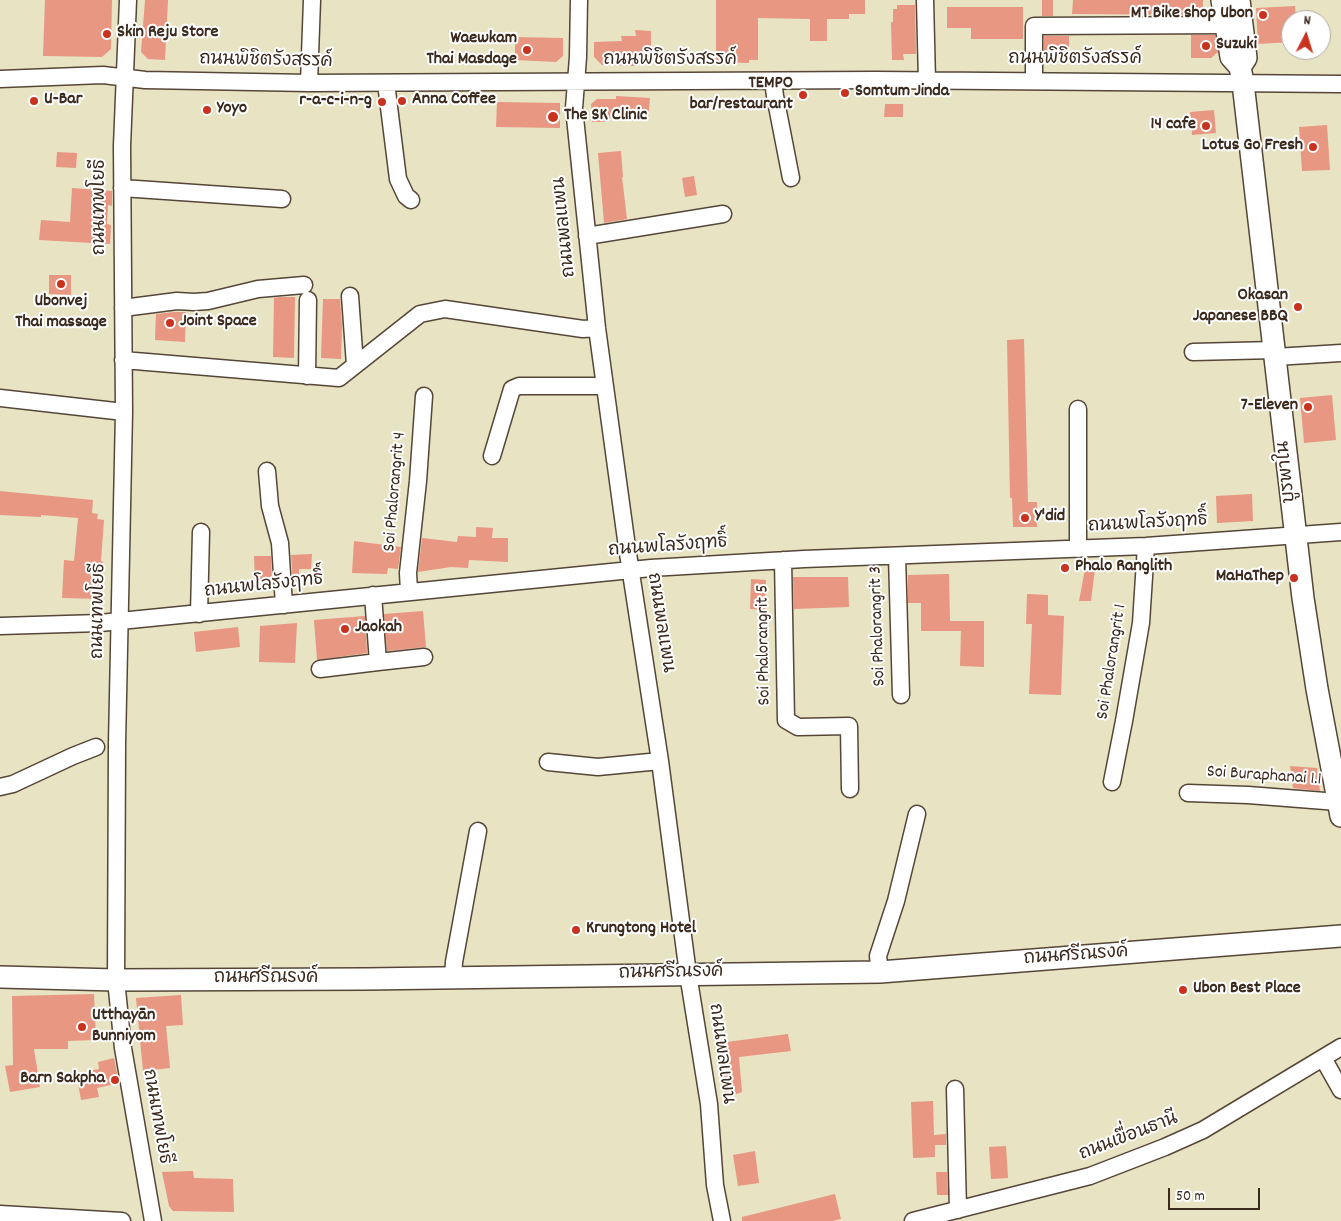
<!DOCTYPE html>
<meta charset="utf-8">
<style>
body{margin:0}
#map{position:relative;width:1341px;height:1221px;overflow:hidden;background:#e8e3c3;font-family:Dekko,sans-serif}
canvas{display:block}
.north{position:absolute;left:1281px;top:10px;width:50px;height:50px;box-sizing:border-box;background:#fff;border:1px solid #b1aaa5;border-radius:50%;rotate:5deg;font-size:14px;font-weight:700;line-height:20px;text-align:center;color:#3b2a1e}
.north::after{content:'';display:block;margin:auto;width:18px;height:22px;background:#c8321e;clip-path:polygon(50% 0,100% 100%,50% 72%,0 100%)}
.scale{position:absolute;left:1168px;top:1188px;width:92px;height:22px;box-sizing:border-box;border:2px solid #3b2a1e;border-top:0;padding-left:6px;font-size:15px;line-height:18px;white-space:nowrap;color:#3b2a1e;-webkit-text-stroke:4px #fff;paint-order:stroke}
</style>
<div id="map">
<canvas width="1341" height="1221"></canvas>
<div class="north">N</div>
<div class="scale">50 m</div>
</div>
<script>
const ctx = document.querySelector('canvas').getContext('2d');
ctx.lineJoin = 'round';
function fill(path, color) {
  ctx.fillStyle = color;
  ctx.fill(path, 'evenodd');
}
function strokePath(path, color, width, dash) {
  ctx.strokeStyle = color;
  ctx.lineWidth = width;
  ctx.lineCap = dash ? 'butt' : 'round';
  ctx.setLineDash(dash || []);
  ctx.stroke(path);
}
function drawText(font, color, halo, rows, align = 'center') {
  ctx.font = font + ' Dekko,"Playpen Sans Thai",sans-serif';
  ctx.lineWidth = 4;
  ctx.setLineDash([]);
  ctx.textBaseline = 'middle';
  ctx.strokeStyle = halo;
  ctx.fillStyle = color;
  for (const [text, x, y, turn = 0] of rows) {
    ctx.save();
    ctx.translate(x, y);
    ctx.rotate((+turn || 0) * Math.PI / 180);
    ctx.textAlign = isNaN(turn) ? turn : align;
    if (halo) ctx.strokeText(text, 0, 0);
    ctx.fillText(text, 0, 0);
    ctx.restore();
  }
}
const building = new Path2D(`
 M45 0H112L111 49 102 57 43 56Z
 M145 0H168L165 60 148 59 141 52Z
 M716 0H865V14H849V19H827V41H810V19L758 18V60H749V63L716 62Z
 M1042 0H1053V16H1042Z
 M1073 0H1203V15L1072 14Z
 M897 5H915L916 54H903L904 60H892L891 22H893V9H897Z
 M1295 6 1296 20H1291V42L1258 44 1256 8Z
 M947 7H1023V39H971V28H947Z
 M635 30 651 31V64L636 65V66L602 65 594 57V42L622 41 621 36H636Z
 M1191 35H1215L1218 52 1211 58H1191Z
 M1044 36H1069V58H1044Z
 M515 37 563 38V56L556 62 515 60Z
 M616 96 650 98 648 120 604 118 605 122H592L591 104 597 99H616Z
 M497 102 560 103V128L496 127Z
 M885 104H903V117H884Z
 M1214 110 1216 133 1192 135 1190 112Z
 M1327 125 1330 170 1302 171 1299 127Z
 M621 151 623 177H622L627 219 604 223 598 153Z
 M57 152 77 153 76 168 56 167Z
 M694 176 697 195 685 197 682 178Z
 M72 188 112 191V206L108 205 107 224 111 225 110 244 39 240 41 220 70 222Z
 M49 275H71V295L49 294Z
 M280 297H295L294 358 273 357 274 298Z
 M323 299H340L342 326 341 359 321 358Z
 M174 312H186L185 342 155 340 156 314Z
 M1024 339 1028 502H1037V527H1013L1012 498H1010L1007 340Z
 M1332 395 1336 440 1304 443 1300 398Z
 M0 491 93 500 92 513 98 514 97 519 104 520 101 561 103 562 102 599 62 598 64 560 74 561 78 518 41 515V517L0 515Z
 M1252 494 1253 521 1217 523 1216 496Z
 M476 527 493 528 492 538H508V562L469 560 468 568 451 567 418 572 422 538 457 542 458 536 476 537Z
 M354 541 401 547 398 569 388 568 387 574 352 573Z
 M312 554 311 569H299V582H293L291 555Z
 M254 556H271L272 581H255Z
 M1085 569H1095L1091 601H1079Z
 M949 574 950 621H984V667L960 666 961 631H921V603H908V575Z
 M793 577H848L849 607 794 609Z
 M751 579 766 580 765 610 750 609Z
 M1027 594 1048 595V615L1064 616 1061 695 1029 694 1032 624H1026Z
 M423 611 426 647 387 651 384 614Z
 M365 616 367 653 317 660 314 620Z
 M297 623 295 663 259 662 260 626Z
 M238 627 240 647 196 652 194 632Z
 M1290 766 1317 768 1320 791 1293 788Z
 M94 994 96 1040 68 1041V1049H34L40 1087 10 1092 5 1066 13 1065 12 996Z
 M181 995 183 1025 166 1026 170 1068 143 1071 136 998Z
 M788 1034 791 1051 739 1057 742 1092 725 1098 719 1043Z
 M114 1058 119 1083 97 1088 99 1097 81 1100 77 1078 94 1074 93 1070 99 1069 98 1062Z
 M933 1101 934 1135 946 1134V1145H935V1157L913 1158 911 1102Z
 M1006 1146 1008 1178 991 1179 989 1147Z
 M755 1151 759 1183 738 1186 733 1155Z
 M193 1171 194 1178 233 1179 234 1212 173 1211 169 1206 162 1172Z
 M936 1172H947L948 1195H937Z
 M835 1194 841 1219 832 1221H742V1217Z`);
const minor = new Path2D(`
 M128 0 122 146 124 412 117 744 116 980 123 1048 153 1221
 M579 0 578 57 574 108 597 328 627 547 660 761 688 974 709 1104 715 1185 722 1221
 M925 0 927 81
 M0 79 103 75 145 80 309 83 875 80 1341 84
 M773 81 775 96 791 178
 M1034 81V26L1226 25
 M309 83 312 0
 M386 83 398 179 406 196 411 200
 M122 188 282 199
 M587 236 723 214
 M350 296 355 365
 M123 308 177 301 194 302 208 301 258 289 304 285
 M1193 352 1274 350
 M1275 357 1341 353
 M123 360 339 378 420 314 445 309 583 329 597 328
 M307 376 308 300
 M0 398 124 412
 M1078 409V549
 M492 456 512 389 519 386H604
 M267 471 270 506 280 543 284 605
 M897 556 901 695
 M783 560 786 720 798 727 849 726 850 789
 M409 591 408 573 418 481 424 396
 M373 595 378 662 424 657
 M199 614 201 532
 M0 626 100 623 651 568 804 559 1146 546 1341 532
 M320 669 378 662
 M548 762 598 767 660 761
 M1112 782 1124 721 1141 623 1146 546
 M0 787 13 784 73 756 96 747
 M1188 793 1248 795 1338 802
 M880 972 878 956 896 901 917 814
 M453 978 454 962 478 831
 M1323 1058 1341 1090
 M955 1089 958 1210
 M0 1214 122 1221
 M913 1221 1090 1176 1165 1147 1203 1130 1341 1047`);
const major = new Path2D(`
 M1222 0 1231 57 1240 67 1243 83 1303 598 1317 689 1341 816
 M1239 0 1246 58 1240 67
 M0 977 116 980 366 979 880 972 1341 936`);
const markers = [
 [1263,15,5,"#c8321e"],
 [107,34,5,"#c8321e"],
 [1206,46,5,"#c8321e"],
 [527,50,5,"#c8321e"],
 [845,93,5,"#c8321e"],
 [803,95,5,"#c8321e"],
 [34,101,5,"#c8321e"],
 [402,101,5,"#c8321e"],
 [382,102,5,"#c8321e"],
 [207,110,5,"#c8321e"],
 [553,117,6,"#c8321e"],
 [1206,126,5,"#c8321e"],
 [1313,147,5,"#c8321e"],
 [61,284,5,"#c8321e"],
 [1298,307,5,"#c8321e"],
 [170,323,5,"#c8321e"],
 [1308,407,5,"#c8321e"],
 [1025,518,5,"#c8321e"],
 [1065,568,5,"#c8321e"],
 [1294,578,5,"#c8321e"],
 [345,629,5,"#c8321e"],
 [576,930,5,"#c8321e"],
 [1183,990,5,"#c8321e"],
 [82,1027,5,"#c8321e"],
 [115,1080,5,"#c8321e"]
];
const poiNames = [
 ["MT Bike shop Ubon",1253,15,"right"],
 ["Skin Reju Store",117,34],
 ["Waewkam",517,40,"right"],
 ["Thai Masdage",517,61,"right"],
 ["Suzuki",1216,46],
 ["TEMPO",793,85,"right"],
 ["bar/restaurant",793,106,"right"],
 ["Somtum Jinda",855,93],
 ["U-Bar",44,101],
 ["Anna Coffee",412,101],
 ["r-a-c-i-n-g",372,102,"right"],
 ["Yoyo",217,110],
 ["The SK Clinic",564,117],
 ["14 cafe",1196,126,"right"],
 ["Lotus Go Fresh",1303,147,"right"],
 ["Okasan",1288,297,"right"],
 ["Japanese BBQ",1288,318,"right"],
 ["Ubonvej",61,303,"center"],
 ["Thai massage",61,324,"center"],
 ["Joint Space",180,323],
 ["7-Eleven",1298,407,"right"],
 ["Y'did",1035,518],
 ["Phalo Ranglith",1075,568],
 ["MaHaThep",1284,578,"right"],
 ["Jaokah",355,629],
 ["Krungtong Hotel",586,930],
 ["Ubon Best Place",1193,990],
 ["Utthayān",92,1017],
 ["Bunniyom",92,1038],
 ["Barn Sakpha",105,1080,"right"]
];
const streetNames = [
 ["ถนนพิชิตรังสรรค์",1075,61],
 ["ถนนพิชิตรังสรรค์",266,62,1],
 ["ถนนพิชิตรังสรรค์",670,62],
 ["ถนนเทพโยธี",102,207,-90],
 ["ถนนพลแพน",566,227,-96],
 ["บูรพาใน",1288,472,-96],
 ["Soi Phalorangrit 4",396,492,-85],
 ["ถนนพโลรังฤทธิ์",1148,525,-3],
 ["ถนนพโลรังฤทธิ์",668,548,-4],
 ["ถนนพโลรังฤทธิ์",264,587,-6],
 ["ถนนเทพโยธี",100,611,-89],
 ["ถนนพลแพน",659,623,81],
 ["Soi Phalorangrit 3",879,626,-92],
 ["Soi Phalorangrit 5",765,645,-91],
 ["Soi Phalorangrit 1",1113,662,-81],
 ["Soi Buraphanai 1.1",1264,777,4],
 ["ถนนศรีณรงค์",1076,957,-4],
 ["ถนนศรีณรงค์",671,974,-1],
 ["ถนนศรีณรงค์",266,980],
 ["ถนนพลแพน",720,1054,82],
 ["ถนนเทพโยธี",155,1117,80],
 ["ถนนเขื่อนธานี",1129,1138,-21]
];
fill(building, '#e79782');
strokePath(minor, '#554637', 19);
strokePath(major, '#554637', 24);
strokePath(minor, '#fff', 16);
strokePath(major, '#fff', 21);
for (const [x, y, r, color] of markers) {
  const dot = new Path2D();
  dot.arc(x, y, r, 0, 2 * Math.PI);
  ctx.fillStyle = color;
  ctx.fill(dot);
  strokePath(dot, '#fff', 2);
}
drawText('bold 18px', '#3b2a1e', '#fff', poiNames, 'left');
drawText('18px', '#3b2a1e', '#fff', streetNames);
</script>
